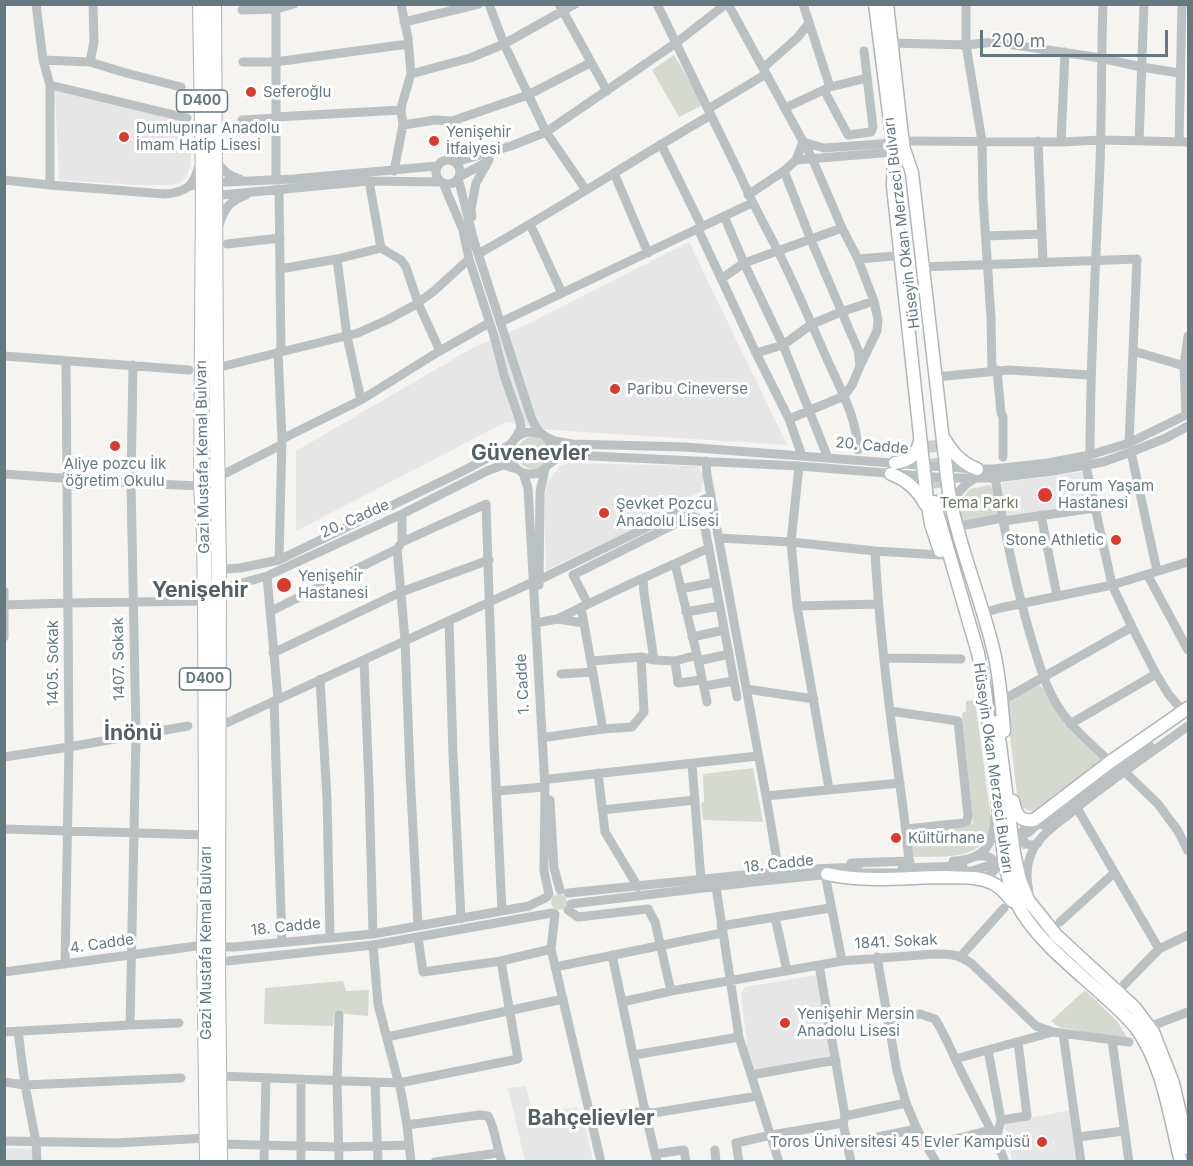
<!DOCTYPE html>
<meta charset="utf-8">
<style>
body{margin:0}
#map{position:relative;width:1193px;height:1166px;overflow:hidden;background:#f5f4f1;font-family:Inter,sans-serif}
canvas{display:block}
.frame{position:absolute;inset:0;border:6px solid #657981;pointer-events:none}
.scale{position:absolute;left:980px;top:30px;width:188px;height:27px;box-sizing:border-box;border:3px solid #657981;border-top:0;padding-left:8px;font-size:18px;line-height:21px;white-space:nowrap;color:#657981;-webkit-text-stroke:4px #fff;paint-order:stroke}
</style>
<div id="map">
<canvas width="1193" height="1166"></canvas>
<div class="frame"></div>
<div class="scale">200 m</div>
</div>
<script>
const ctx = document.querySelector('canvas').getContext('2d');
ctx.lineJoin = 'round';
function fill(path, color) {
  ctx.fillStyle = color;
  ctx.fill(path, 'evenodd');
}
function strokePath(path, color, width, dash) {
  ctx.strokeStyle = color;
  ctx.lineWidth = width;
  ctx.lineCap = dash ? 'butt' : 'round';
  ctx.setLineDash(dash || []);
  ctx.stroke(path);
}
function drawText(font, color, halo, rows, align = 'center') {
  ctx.font = font + ' Inter,sans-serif';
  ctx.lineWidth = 6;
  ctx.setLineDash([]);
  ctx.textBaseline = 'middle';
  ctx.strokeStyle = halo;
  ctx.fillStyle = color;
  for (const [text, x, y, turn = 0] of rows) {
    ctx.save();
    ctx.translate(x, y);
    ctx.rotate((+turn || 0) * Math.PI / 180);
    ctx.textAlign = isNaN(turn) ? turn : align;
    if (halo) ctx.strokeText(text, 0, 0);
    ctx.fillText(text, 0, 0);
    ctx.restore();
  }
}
const built = new Path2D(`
 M55 91 185 120 191 126V165L185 178 181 183 174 185H137L59 180Z
 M689 242 787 445 537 429 506 422 296 531V451L476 346 522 327Z
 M569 463 698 466 703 475V482L701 491 644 524 546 570 544 502 547 483 560 466Z
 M1081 472H1084L1090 503 1089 505 1007 517 1001 486 1004 482 1049 477Z
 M816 975 831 1053 825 1059 758 1071 754 1069 748 1054 741 994 745 987Z
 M526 1086 531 1107 541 1113 577 1107 580 1121 585 1124 593 1161H525L508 1088Z
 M1071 1110 1078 1161H1012L1004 1123Z
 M5 1148 35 1149V1161L5 1162Z`);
const green = new Path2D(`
 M674 55 700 99 701 106 679 117 652 70Z
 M517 453a16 16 0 1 1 32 0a16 16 0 1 1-32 0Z
 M989 485 993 488 999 515 963 522 958 504 970 489Z
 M1038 684C1049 691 1052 706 1059 716 1070 734 1089 748 1104 762L1037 811C1029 812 1024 809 1018 803L1006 702Z
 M975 700 991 818C991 863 943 856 912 857L910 832 973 824 962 713 966 711V701Z
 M753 768 763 822 703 820 701 803 704 802 703 774Z
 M551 902a8 8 0 1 1 16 0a8 8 0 1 1-16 0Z
 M343 981 346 991 369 990 368 1016 334 1013 333 1026 264 1024 265 988Z
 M1085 990 1117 1021 1127 1037 1125 1039 1059 1027 1051 1021Z`);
const minorTunnel = new Path2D(`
 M1011 856 1030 837`);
const majorTunnel = new Path2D(`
 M936 440 943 501
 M927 441 934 502`);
const minor = new Path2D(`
 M36 4 43 60 50 85V185
 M276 4V180
 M489 4 504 44 546 132 586 190
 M559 4 607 91
 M657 4 741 177C752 203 765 226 778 251 796 287 811 323 827 359 840 388 857 418 858 450
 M728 4 812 158 842 228 858 259 874 301 878 320 877 331 860 366
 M803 4 830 87
 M966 4V45L982 141 983 198 991 318 992 371
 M242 10 276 9 294 4
 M404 22 479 4
 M892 43 966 45 994 42 1101 58 1141 67 1180 73
 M43 60 90 62 126 73 181 87
 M90 62 94 42 93 4
 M243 62H275L408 44
 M763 68 797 38 809 23
 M411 74 470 58 504 44 575 4
 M50 85 187 118
 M824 90 848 135 871 132 873 127 864 51
 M785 108 830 87 867 78
 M708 109 766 74
 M276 117 401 110
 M242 120 276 118
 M403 125 435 120 452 121 528 95 590 63
 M902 141 1061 142 1101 140 1188 142
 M1038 141 1043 262
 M1139 141 1144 4
 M803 142 824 148 893 143
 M1061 142 1065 52
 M1179 142 1182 4
 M661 144 702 227
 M436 172a12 12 0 1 1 24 0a12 12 0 1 1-24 0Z
 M215 160C223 170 228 176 240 179
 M796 160 894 152
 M456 162 511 146 546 132 676 43 726 4
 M394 171 403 125 401 110 402 104 411 74 408 38 401 4
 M784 171 811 240 858 350 860 366 852 385 844 396 789 419
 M614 173 648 253
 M459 177 487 162
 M458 178 474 241 531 417C533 421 535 426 538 430 540 433 545 436 548 439 553 447 553 458 547 466 544 470 538 474 532 474 501 475 501 422 542 434
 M4 180 50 185 165 194C187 192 194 186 199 165
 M369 181 381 248 401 260 406 267 418 303 440 351
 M443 183 463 230 469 259 494 336 504 375 520 421 521 428 516 437
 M190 186 203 183 293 179 437 166
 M279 189 281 351
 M748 195 784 171 796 160 803 142
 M211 196 369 181 441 182
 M724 216 744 263 783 345 828 458
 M472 217 471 209 476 183 489 160
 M530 224 562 293
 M219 225C225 208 228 202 246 195
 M698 229 756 353 789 419 802 456
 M986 236 1042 234
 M227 244 280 238
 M478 254C557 210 633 160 711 115
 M337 259 347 336 361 400
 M858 259 894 256
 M922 267 1137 259 1129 443
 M280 269 337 259 381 248
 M721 279 744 263 842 228
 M501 322 752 203
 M1133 351 1188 367
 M278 352 282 439 279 560
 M756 353 783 345 812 324 841 312 874 301
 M4 356 189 370
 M216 368 358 333 387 320 415 305 434 291 469 259
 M997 370 1001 413 1003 417V457
 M935 377 1009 370 1090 375
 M1186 415 1184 365 1188 336
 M544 436 555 441 572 444 685 447 930 466 977 469H994L1048 463 1090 455 1129 443 1188 414
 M282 439 361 400 438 352 489 323
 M1131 452 1157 571
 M1090 455C1090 358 1096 261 1100 164 1102 111 1101 58 1103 4
 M706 461 707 475 766 796 779 872
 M549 464 560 456 570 455 799 466 947 478H995L1053 471 1103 462 1131 452 1166 438 1188 426
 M799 466 791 542 797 606 829 789
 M1086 466 1112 585 1132 627 1156 674 1169 695 1183 711
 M226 473 281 445
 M523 473 528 488 545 787 544 871 549 894
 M4 474 131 483 201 486
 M995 478C1004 528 1014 578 1028 627 1038 661 1046 695 1070 723 1082 737 1097 749 1110 762
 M952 507C956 494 962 485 974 479
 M402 514V542L397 549 405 640 410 772 418 926
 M1041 515 1057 596
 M1003 521 1095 508
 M966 525 1002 518
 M719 538 791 542 875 551 941 555
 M402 542 486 504 494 743 502 911
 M875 551C878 608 884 664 891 720 897 767 905 814 909 861
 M213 570 240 568 279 560 461 472 497 453 512 443
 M1147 574 1188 650
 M267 576 278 699
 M643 578 644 593 654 660
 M539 580 711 496
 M539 585 540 492 545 469
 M681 589 715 582
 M4 591V637
 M588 604 573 575 691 516 698 518 704 523 737 697
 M4 605 68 603 205 601 218 592 228 587 267 576 402 514 487 471 503 465 517 469
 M797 606 878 604
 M581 607 603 729
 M271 611 397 549
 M686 612 720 606
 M983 613 1000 608 1112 585 1188 562
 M557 619 584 623
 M449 621 453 755 461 919
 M541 622 557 619 628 585 709 548
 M692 637 724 630
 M273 653 401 592 489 560
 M697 655 707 702
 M884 658 961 659
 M364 660 369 785 373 934
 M591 661 641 657 654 660 675 661 697 655 675 564
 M675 661 678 683 701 680
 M698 661 729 654
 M561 674 593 672
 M320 679 327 799 330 938
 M704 686 734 681
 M746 689 814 699
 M274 701 282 942
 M1001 701 1132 627
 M890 711 958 721 968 816 967 821 963 823 906 829
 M1070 724 1156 674
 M220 726 533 582
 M547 737 603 729 632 727 644 712 641 657
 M4 757 69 747 188 726
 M692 764 701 880
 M1125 772 1158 804 1178 831 1188 851
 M598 773 605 832 638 887
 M549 779 758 756
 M497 791 545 787
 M766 796 900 783
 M550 800 554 868 560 890
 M1077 808 1159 949
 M602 810 695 800
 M1028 825 1022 832 1023 840C1027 846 1032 846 1038 843
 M1044 826 1070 803 1150 746
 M4 829 206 835
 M1028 833 1046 817
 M978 856C1000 854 1002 875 980 878
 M953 861C984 860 994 845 995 816
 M851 863 910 861
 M902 868 963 866
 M956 872 972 871 990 865
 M851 873H909
 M825 874 842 961
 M716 887 739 1037 779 1162
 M1029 891C1025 875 1027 857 1037 843 1045 832 1058 823 1068 815 1106 783 1148 755 1188 726
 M568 893 792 870 858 867
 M571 904 753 882 831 874
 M568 910 578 917 648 909 655 922 671 991
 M555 914 551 949 601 1162
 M775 917 787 971
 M1060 922 1114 873
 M721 926 830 908
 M418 937 423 972 501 961 551 949
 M373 945 378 1004 401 1092 407 1125 411 1162
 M612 955 645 1111 657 1162
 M961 956 1004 908
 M215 957 218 962 373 945 552 913
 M877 957 897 1071 906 1103 917 1129 936 1162
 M65 964 69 747 66 361
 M819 965 845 1116 843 1123 851 1162
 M555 967 722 933
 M4 972 204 945 219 947H234L373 934 529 906 547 897
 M1117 992 1159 949 1188 935
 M622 1002 671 991 842 961 934 954C951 954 958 954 972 964L1036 1026 1053 1032 1129 1042
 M339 1015 337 1081 339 1162
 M888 1020 920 1014 935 1019C946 1036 953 1055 962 1073 976 1102 993 1131 1005 1162
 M130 1025 136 735 131 483 133 365
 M1149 1027 1188 1012
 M18 1031 25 1085 36 1142 37 1162
 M4 1032 130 1025 179 1023
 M1063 1033 1081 1162
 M387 1037 563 999
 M1112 1040 1129 1162
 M988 1050 1001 1120 996 1140
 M634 1055 739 1037
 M955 1059 1053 1032
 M751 1075 836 1060
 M220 1076 399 1083 518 1059 501 961
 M301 1080V1162
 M4 1082 25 1085 181 1078
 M375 1082 378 1162
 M845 1116 906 1103
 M591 1119 645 1111 653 1113 758 1096
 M1001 1120 1027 1116 1018 1042
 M407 1125 480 1115 488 1116C496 1130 496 1147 502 1162
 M1078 1137 1124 1131
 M4 1141 116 1143 207 1138
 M848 1143 917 1129
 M220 1144 339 1147 409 1145
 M928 1146 990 1130
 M715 1150 716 1162
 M655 1154 684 1150 686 1162
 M264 1162 266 1078
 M435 1162 498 1153
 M739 1162 736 1143 771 1135 843 1123`);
const major = new Path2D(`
 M875 4 895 160
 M887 4 904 153
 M903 146 912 173 949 493C959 549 983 602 995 657 1000 681 1002 706 1004 731
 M894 154 893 186 927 500 931 524 940 551
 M945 440C953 454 962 463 977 469
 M895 463C909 461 918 454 920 440
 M891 474C907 480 918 490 925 504
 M934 502 978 653 985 690 1004 858C1008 878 1012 897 1023 914 1042 944 1077 971 1103 995 1114 1005 1127 1016 1136 1028 1163 1064 1170 1118 1181 1162
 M997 722 1014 853 1020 880 1028 900 1056 935 1135 1008 1153 1032 1173 1083 1188 1148
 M1013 801C1016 814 1019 822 1034 820L1110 762 1188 708
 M827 874C866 883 907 877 947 877 962 878 978 876 992 883 1001 887 1006 893 1012 901`);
const highway = new Path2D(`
 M200 4 203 183 201 486 204 535 205 601 206 835 204 945 207 1162
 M214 4 216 368 219 570 218 962 220 1162`);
const markers = [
 [251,92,6,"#da392b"],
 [124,137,6,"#da392b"],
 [434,141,6,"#da392b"],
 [615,389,6,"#da392b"],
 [115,446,6,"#da392b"],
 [1045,495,8,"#da392b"],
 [604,513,6,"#da392b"],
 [1116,540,6,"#da392b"],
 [284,585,8,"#da392b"],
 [896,838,6,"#da392b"],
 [785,1023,6,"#da392b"],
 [1042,1142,6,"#da392b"]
];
const shields = [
 [202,101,51],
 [205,679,51]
];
const shieldNames = [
 ["D400",202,101],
 ["D400",205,679]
];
const poiNames = [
 ["Seferoğlu",263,92],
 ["Dumlupınar Anadolu",136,128],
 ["İmam Hatip Lisesi",136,145],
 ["Yenişehir",446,132],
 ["İtfaiyesi",446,149],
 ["Paribu Cineverse",627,389],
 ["Aliye pozcu İlk",115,464,"center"],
 ["öğretim Okulu",115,481,"center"],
 ["Forum Yaşam",1058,486],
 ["Hastanesi",1058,503],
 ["Şevket Pozcu",616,504],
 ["Anadolu Lisesi",616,521],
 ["Stone Athletic",1104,540,"right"],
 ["Yenişehir",298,576],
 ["Hastanesi",298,593],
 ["Kültürhane",908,838],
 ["Yenişehir Mersin",797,1014],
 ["Anadolu Lisesi",797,1031],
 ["Toros Üniversitesi 45 Evler Kampüsü",1030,1142,"right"]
];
const streetNames = [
 ["Hüseyin Okan Merzeci Bulvarı",902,223,-97],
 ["20. Cadde",872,446,5],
 ["Gazi Mustafa Kemal Bulvarı",203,457,-91],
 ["20. Cadde",355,519,-24],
 ["1407. Sokak",119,659,-91],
 ["1405. Sokak",53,663,-90],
 ["1. Cadde",523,684,-93],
 ["Hüseyin Okan Merzeci Bulvarı",993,768,82],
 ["18. Cadde",779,864,-6],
 ["18. Cadde",286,927,-6],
 ["1841. Sokak",896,942,-3],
 ["Gazi Mustafa Kemal Bulvarı",206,943,-90],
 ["4. Cadde",102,944,-8]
];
const parkNames = [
 ["Tema Parkı",979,503]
];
const districtNames = [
 ["Güvenevler",530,454],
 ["Yenişehir",200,591],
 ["İnönü",133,734],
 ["Bahçelievler",591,1119]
];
fill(built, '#e5e6e5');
fill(green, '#d5d9d0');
strokePath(minorTunnel, '#cacfcf', 9, [9, 4.5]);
strokePath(majorTunnel, '#cacfcf', 12, [12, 6]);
strokePath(major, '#afb5b8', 15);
strokePath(highway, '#afb4b6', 16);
strokePath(minor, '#bbc1c3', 9);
strokePath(major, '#fff', 12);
strokePath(highway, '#fff', 14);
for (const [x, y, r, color] of markers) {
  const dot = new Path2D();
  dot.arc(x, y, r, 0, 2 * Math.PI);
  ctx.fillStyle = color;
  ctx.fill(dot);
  strokePath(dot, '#fff', 2);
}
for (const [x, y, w] of shields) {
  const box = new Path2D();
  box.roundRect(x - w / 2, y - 11, w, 22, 4.5);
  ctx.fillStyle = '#fff';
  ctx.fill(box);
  strokePath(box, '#657981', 1.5);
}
drawText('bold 14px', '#657981', null, shieldNames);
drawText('15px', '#657981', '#fff', poiNames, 'left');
drawText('15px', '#657981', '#fff', streetNames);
drawText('15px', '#6b7864', '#fff', parkNames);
drawText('bold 21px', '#536166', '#fff', districtNames);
</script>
